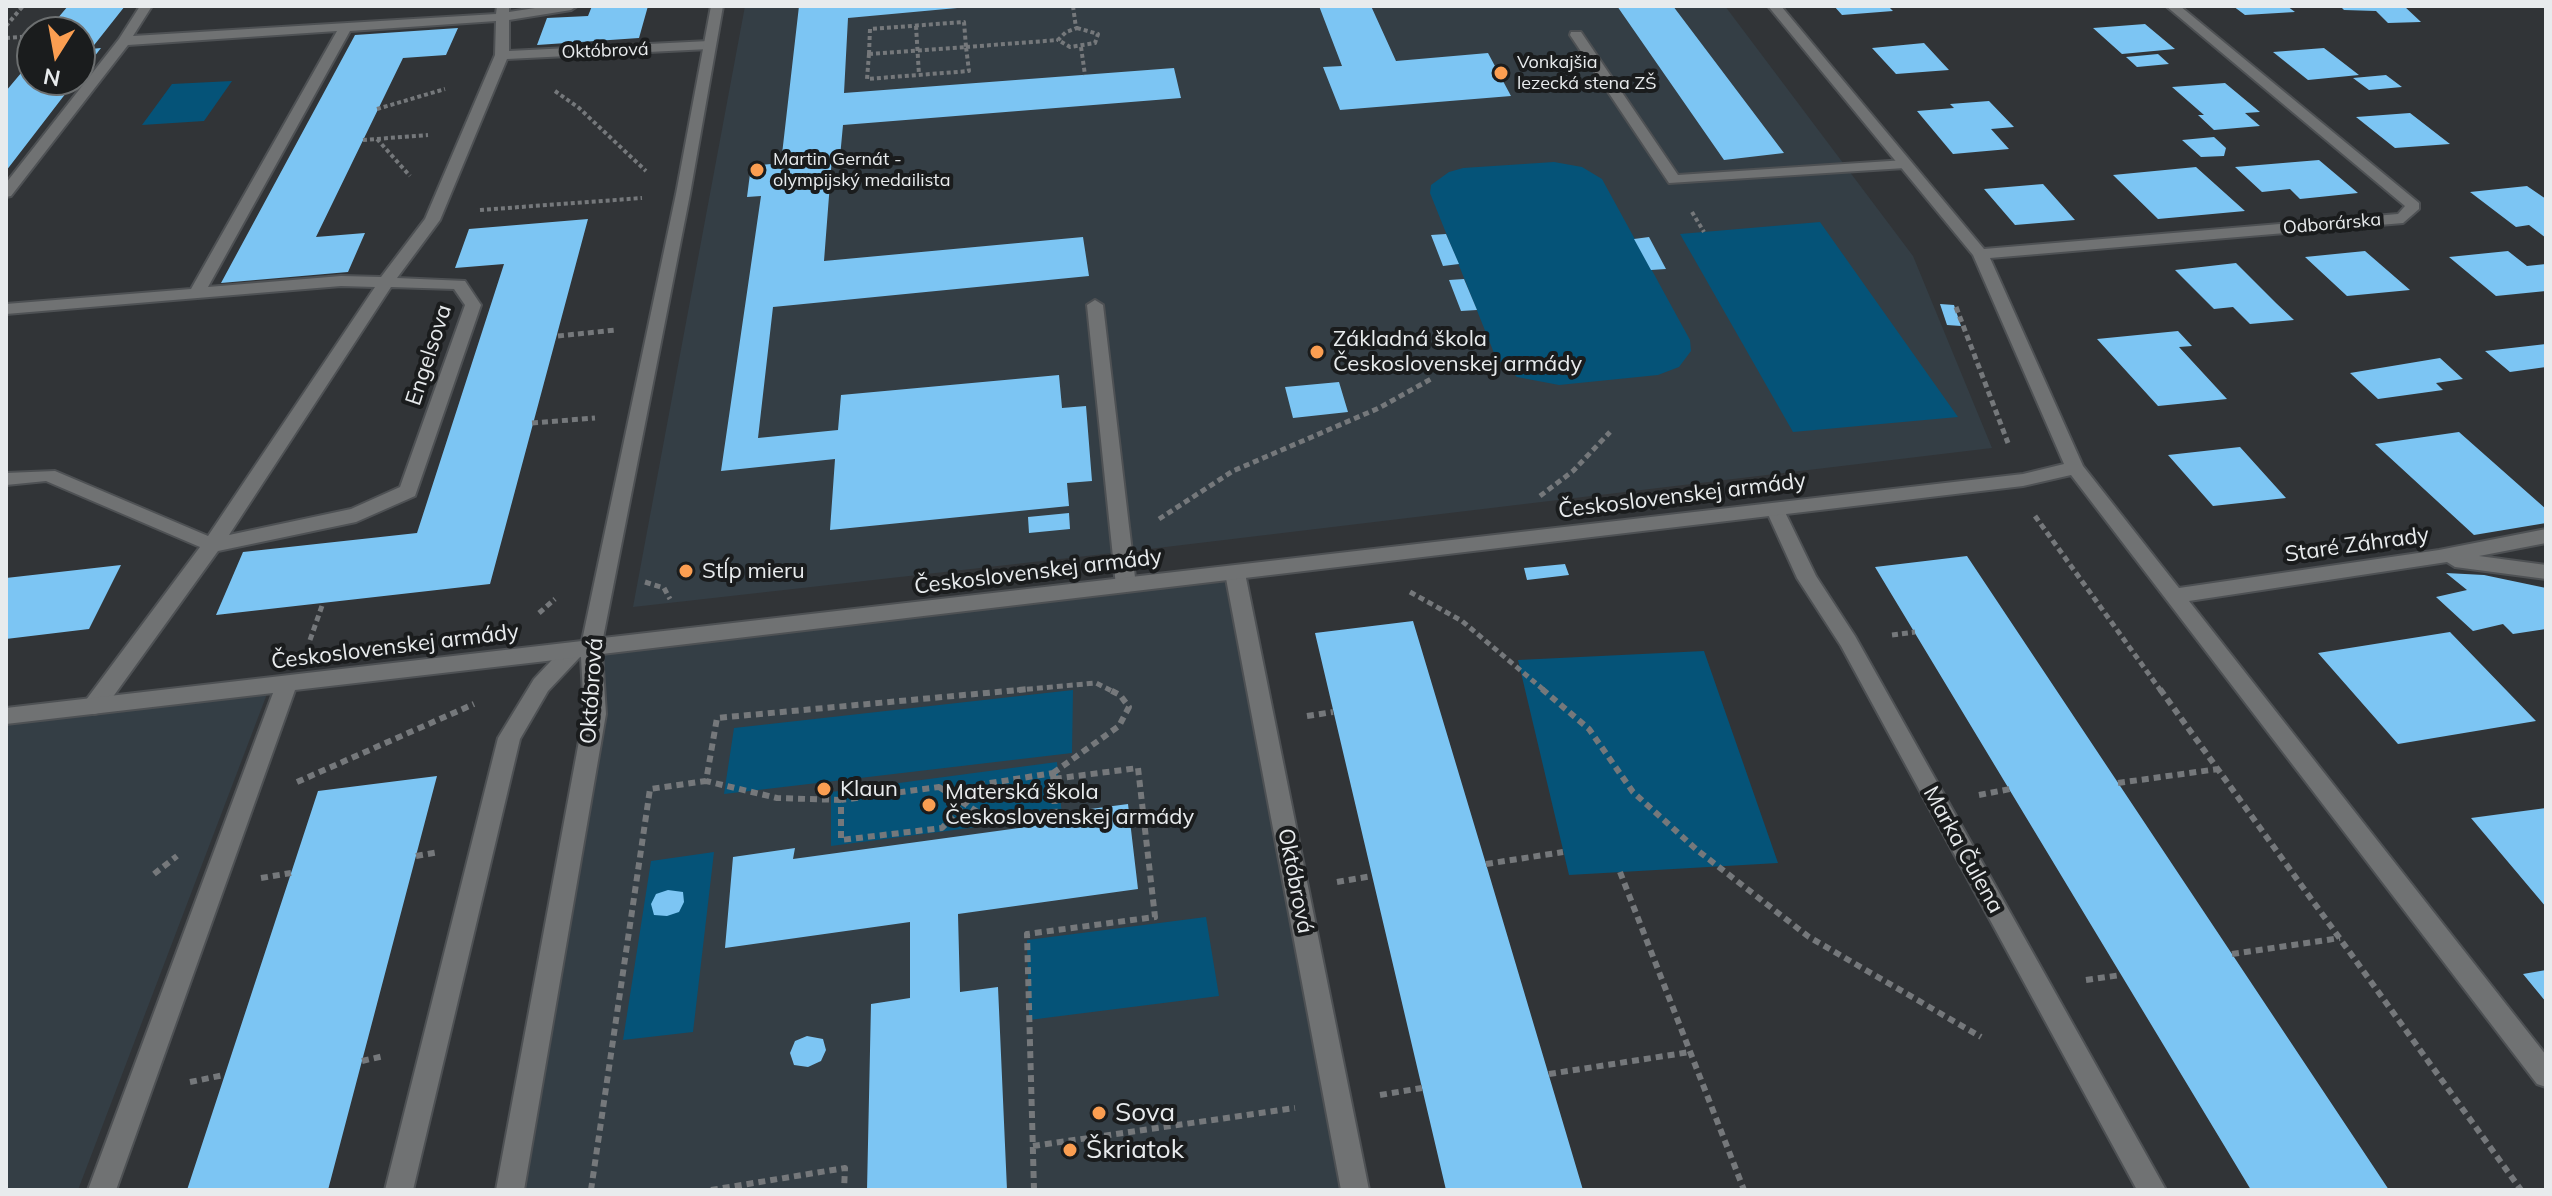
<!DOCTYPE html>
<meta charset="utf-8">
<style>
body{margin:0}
#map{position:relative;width:2552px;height:1196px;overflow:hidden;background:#313437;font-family:Mulish,sans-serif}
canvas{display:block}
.frame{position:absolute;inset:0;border:8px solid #e8ebed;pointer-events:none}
.north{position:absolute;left:16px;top:16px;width:80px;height:80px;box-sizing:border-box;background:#1a1c1d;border:2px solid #6c6f70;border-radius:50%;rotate:191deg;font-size:22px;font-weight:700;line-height:32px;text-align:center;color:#e8ebed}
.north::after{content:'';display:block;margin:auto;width:28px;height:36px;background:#fb9e51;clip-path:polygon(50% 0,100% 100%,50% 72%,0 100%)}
</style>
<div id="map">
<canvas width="2552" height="1196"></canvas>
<div class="frame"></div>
<div class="north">N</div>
</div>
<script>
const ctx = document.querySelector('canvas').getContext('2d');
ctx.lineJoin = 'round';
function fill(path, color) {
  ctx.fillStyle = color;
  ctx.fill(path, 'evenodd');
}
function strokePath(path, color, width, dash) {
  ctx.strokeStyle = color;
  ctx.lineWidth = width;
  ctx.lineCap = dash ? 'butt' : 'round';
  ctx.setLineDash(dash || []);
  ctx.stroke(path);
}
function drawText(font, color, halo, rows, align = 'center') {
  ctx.font = font + ' Mulish,sans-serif';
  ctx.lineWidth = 8;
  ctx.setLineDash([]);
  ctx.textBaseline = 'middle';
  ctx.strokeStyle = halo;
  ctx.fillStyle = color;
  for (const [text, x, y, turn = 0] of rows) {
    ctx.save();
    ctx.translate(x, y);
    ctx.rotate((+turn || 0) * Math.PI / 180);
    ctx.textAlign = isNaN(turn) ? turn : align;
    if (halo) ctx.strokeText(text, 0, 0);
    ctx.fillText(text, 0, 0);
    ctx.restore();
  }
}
const built = new Path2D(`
 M745 6H1725L1913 256 1992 448 1149 549 633 607Z
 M1235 573 1355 1190H510L595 714 591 648Z
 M267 694 78 1190H6V723Z`);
const green = new Path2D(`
 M232 81 204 121 142 125 172 84Z
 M1554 162 1582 167 1602 179 1690 340 1691 351 1679 367 1658 375 1559 385 1517 377 1496 358 1430 193 1431 185 1449 172 1463 168Z
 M1820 222 1958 417 1793 432 1680 234Z
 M1704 651 1778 863 1569 875 1518 660Z
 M1073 690 1072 753 724 794 734 728Z
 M1057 762 1062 816 831 846V792Z
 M714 852 693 1032 623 1040 651 861Z
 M1206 917 1219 996 1029 1020 1027 940Z`);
const building = new Path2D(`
 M68 6H125L91 49 101 48 80 75V32H46Z
 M592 6H648L639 38 537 45 547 18 588 16Z
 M799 6H979L848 18 844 93 1174 68 1181 98 843 125 840 157H832L824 261 1083 237 1089 276 773 307 758 438 838 430 841 395 1059 375 1062 408 1086 406 1092 481 1067 483 1069 506 830 530 835 459 721 471 761 196 747 197 751 166 781 163Z
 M1319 6H1371L1396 61 1488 53 1511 96 1340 110 1323 67 1342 66Z
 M1617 6H1673L1784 153 1724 160Z
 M1834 6H1888L1893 11 1842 15Z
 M2233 6H2287L2295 12 2245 15Z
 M2340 6H2404L2421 22 2388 23 2376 11 2344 10Z
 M2145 24 2175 49 2122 54 2093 28Z
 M458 28 446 55 403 58 316 237 365 233 348 272 221 283 355 35Z
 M1924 43 1949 70 1896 74 1872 48Z
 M2324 48 2359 75 2308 80 2273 52Z
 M2158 54 2169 64 2137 67 2126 57Z
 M32 60V80H76L6 171V91Z
 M2386 75 2402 87 2369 90 2353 78Z
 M2225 83 2260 112 2245 113 2260 126 2214 130 2198 115H2204L2172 87Z
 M1989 101 2014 127 1991 129 2009 149 1953 154 1917 111 1954 108 1950 104Z
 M2410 113 2450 144 2395 148 2356 117Z
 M2214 137 2226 148 2224 156 2201 157 2182 140Z
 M2319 160 2358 193 2300 199 2290 189 2262 192 2235 167Z
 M2196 167 2245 211 2158 219 2113 175Z
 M2043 184 2075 220 2015 225 1984 189Z
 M2527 186 2546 199V238L2529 225 2516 227 2470 192Z
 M588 219 490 584 216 615 243 552 417 533 504 264 455 268 469 229Z
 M1446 234 1459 264 1443 266 1431 235Z
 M1649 237 1666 269 1651 270 1634 239Z
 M2365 251 2410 290 2347 296 2305 257Z
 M2508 251 2527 266 2546 264V291L2496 296 2449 257Z
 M2236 263 2276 303 2294 320 2250 324 2233 307 2214 309 2175 270Z
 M1464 279 1477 310 1461 311 1449 280Z
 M1940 304 1954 305 1961 326 1947 325Z
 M2178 331 2192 346 2179 347 2227 399 2158 406 2097 339Z
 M2546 344V367L2510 372 2485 351Z
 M2440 358 2463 379 2436 383 2443 390 2378 399 2350 373Z
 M1339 382 1348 412 1293 418 1285 387Z
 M2459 432 2546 509V523L2474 535 2375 444Z
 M2240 447 2286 498 2213 506 2168 455Z
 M1069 513 1070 529 1029 533 1028 517Z
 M1967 556 2232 954 2389 1190H2251L1875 567Z
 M1565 564 1569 575 1527 580 1524 568Z
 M121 565 89 629 6 639V578Z
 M2446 573 2484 575 2546 588V629L2513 634 2503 624 2473 631 2436 597 2467 590Z
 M1413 621 1486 864 1583 1190H1446L1315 633Z
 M2450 632 2536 721 2398 744 2318 653Z
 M437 776 328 1190H187L318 791Z
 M1128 804 1138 889 958 914 960 992 998 987 1007 1190H867L871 1004 910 998V922L725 948 733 857 795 848 793 859 1070 821 1068 812Z
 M2546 808V907L2471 818Z
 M668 890 683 892 684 902 679 912 667 916 654 915 651 904 656 894Z
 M2546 970V1002L2523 974Z
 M807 1036 823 1039 826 1050 821 1061 808 1067 794 1065 790 1053 795 1041Z`);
const pathFar2 = new Path2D(`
 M1073 6 1076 28
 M6 26 23 6
 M916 26 919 75
 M1077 28 1098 34 1095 43 1070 47 1058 40 1066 32Z
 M6 38 32 36
 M966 47 1058 40
 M1081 47 1085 75
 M869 54 867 79 969 71 966 47
 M869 54 870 29 964 22 966 47
 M869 54 966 47
 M555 91 579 108 646 171
 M377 109 445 89
 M377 139 410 176
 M363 140 428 135
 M480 210 642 198
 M1692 212 1704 232`);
const pathFar1 = new Path2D(`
 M1956 307 2008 443
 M558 336 616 330
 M532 423 595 418
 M1540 496 1573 471 1610 432
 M2035 516 2161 691
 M1159 519 1233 471 1379 408 1431 379
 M645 582 664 588 670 599
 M1410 592 1462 621 1545 691
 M539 613 555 599
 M1892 635 1915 632
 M310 640 323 603
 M1007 691 1096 683 1112 691`);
const path = new Path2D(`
 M1542 689 1589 729 1633 792 1697 850 1809 937 1981 1037
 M2160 689 2521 1190
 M1307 716 1333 712
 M1053 773 1119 726 1129 707 1120 695 1108 689
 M1053 773 1055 812 992 821 965 804 984 784Z
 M297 782 474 704
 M2118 783 2218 769
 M939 787 965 804 942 828 841 840V800Z
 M1979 795 2010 789
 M841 800 777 798 706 781 717 718 1029 689
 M416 856 439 852
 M1486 864 1563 852
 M1620 872 1744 1190
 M154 874 177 856
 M261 878 291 873
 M1337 882 1372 876
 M2232 954 2340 938
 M2086 980 2121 975
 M362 1061 384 1056
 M1549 1074 1690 1052
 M190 1082 224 1075
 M1380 1095 1422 1088
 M1033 1146 1295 1108
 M591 1190 650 789 706 781
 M711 1190 845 1168 844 1190
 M1034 1190 1027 934 1155 917 1138 768 1053 779`);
const lane = new Path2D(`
 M140 6H152L133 36 496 14 497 6H509V12L548 6H577L571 10 509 20V51L709 41 716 45 709 49 507 59 440 220 397 278 465 281 481 305 415 496 356 522 218 551 102 712 94 714 86 712 83 706 86 700 200 547 46 481 6 485V473L55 471 208 536 375 287 341 286 6 314V304L191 289 337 31 128 45 11 196 6 197V183L119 39ZM496 21 495 55 425 219 381 277 341 276 208 287 350 31ZM391 287 454 289 465 305 400 487 351 509 229 535Z
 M1571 32H1581L1678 175 1905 160 1912 164 1905 168 1669 183 1570 35Z
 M1095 300 1103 305 1136 586 1133 591H1119L1116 586 1087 305Z
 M1775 503 1784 510 1816 576 1855 636 2166 1190H2137L1841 646 1797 578 1766 510Z
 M1235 566 1245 573 1369 1190H1341L1225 573Z
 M573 643 580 645 583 651 580 657 548 691 520 739 413 1190H385L498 738 534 679 566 645Z`);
const street = new Path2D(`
 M711 6H723L690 194 603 638 2023 474 2064 464 1973 255 1768 6H1781L1984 249 2398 214 2405 206 2166 6H2180L2419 203V209L2403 223 1990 258 2083 466 2179 588 2439 550 2546 529V543L2479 556 2546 565V579L2455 567 2447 562 2189 601 2546 1055V1087L2537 1084 2071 475 2023 486 602 654 606 714 524 1190H496L584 714 581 657 295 690 116 1190H88L273 693 6 724V708L582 641 676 194Z`);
const markers = [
 [1501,73,8,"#fb9e51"],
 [757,170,8,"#fb9e51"],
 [1317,352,8,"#fb9e51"],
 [686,571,8,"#fb9e51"],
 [824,789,8,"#fb9e51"],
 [929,805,8,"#fb9e51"],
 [1099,1113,8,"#fb9e51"],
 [1070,1150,8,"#fb9e51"]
];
const farStreetnames = [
 ["Októbrová",605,51,-2],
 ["Odborárska",2332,224,-5]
];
const farPoinames = [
 ["Vonkajšia",1517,63],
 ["lezecká stena ZŠ",1517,84],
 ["Martin Gernát -",773,160],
 ["olympijský medailista",773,181]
];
const poiNames = [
 ["Základná škola",1333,339],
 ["Československej armády",1333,364],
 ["Stĺp mieru",702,571],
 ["Klaun",840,789],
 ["Materská škola",945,792],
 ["Československej armády",945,817]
];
const streetNames = [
 ["Engelsova",429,355,-72],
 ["Československej armády",1682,496,-7],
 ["Staré Záhrady",2357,545,-8],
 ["Československej armády",1038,572,-7],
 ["Československej armády",395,647,-7],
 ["Októbrová",592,691,-86],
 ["Marka Čulena",1963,850,61],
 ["Októbrová",1295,881,79]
];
const nearPoinames = [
 ["Sova",1115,1113],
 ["Škriatok",1086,1150]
];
fill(built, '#343e45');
fill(green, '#055378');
fill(building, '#7cc5f3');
strokePath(lane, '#4e5154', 4);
strokePath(street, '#4e5154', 4);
strokePath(pathFar2, '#75787b', 4, [4, 3]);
strokePath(pathFar1, '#75787b', 5, [6, 4]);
strokePath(path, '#75787b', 6, [7, 5]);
fill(lane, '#707273');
fill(street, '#707273');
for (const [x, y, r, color] of markers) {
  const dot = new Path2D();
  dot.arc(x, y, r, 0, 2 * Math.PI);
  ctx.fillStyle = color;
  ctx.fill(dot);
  strokePath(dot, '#1a1c1d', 3);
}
drawText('18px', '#e8ebed', '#1a1c1d', farStreetnames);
drawText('18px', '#e8ebed', '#1a1c1d', farPoinames, 'left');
drawText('22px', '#e8ebed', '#1a1c1d', poiNames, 'left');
drawText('22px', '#e8ebed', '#1a1c1d', streetNames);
drawText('26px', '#e8ebed', '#1a1c1d', nearPoinames, 'left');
</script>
